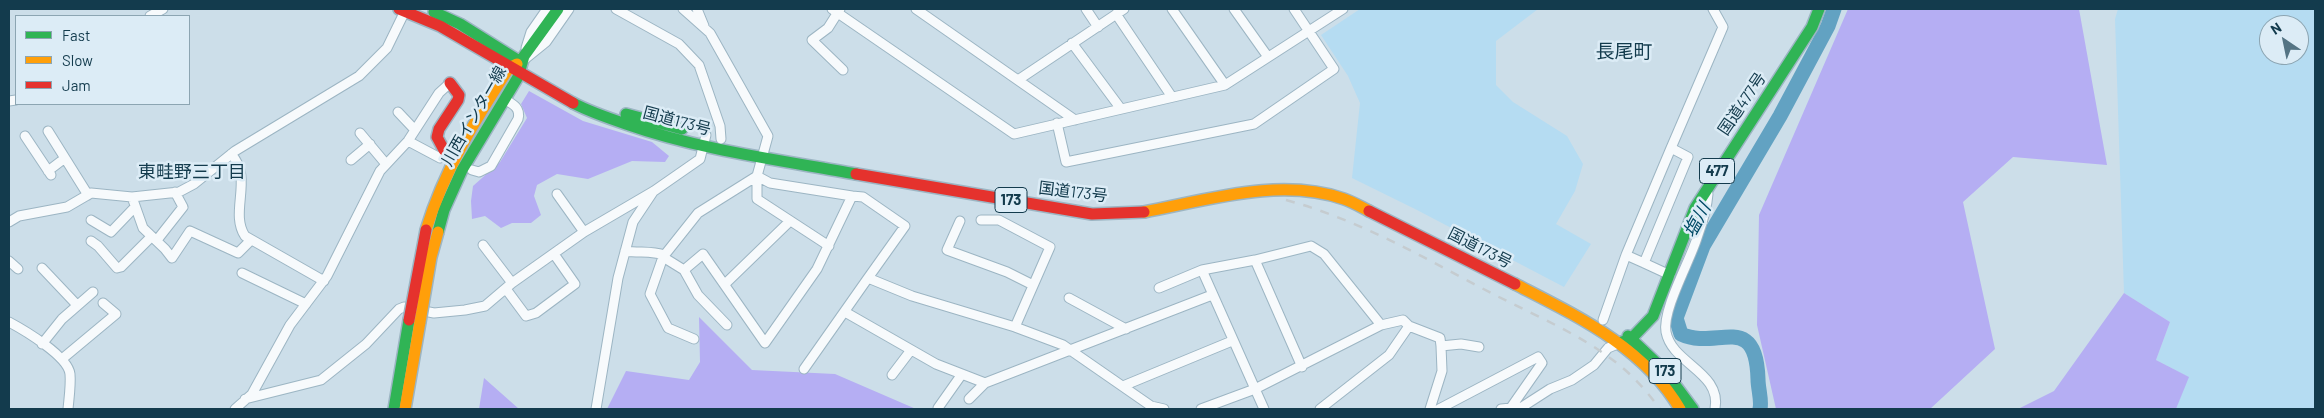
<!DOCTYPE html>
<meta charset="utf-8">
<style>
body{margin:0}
#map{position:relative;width:2324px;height:418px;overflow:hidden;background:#ccdee9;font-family:Barlow,sans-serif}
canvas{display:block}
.frame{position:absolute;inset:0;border:10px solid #133b4d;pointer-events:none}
.legend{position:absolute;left:15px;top:15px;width:175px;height:90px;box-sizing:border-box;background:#dcecf6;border:1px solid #8ca5b2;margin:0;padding:6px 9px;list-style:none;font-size:15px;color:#133b4d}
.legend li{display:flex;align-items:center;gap:10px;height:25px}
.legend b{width:25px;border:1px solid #8ca5b2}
.north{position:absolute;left:2259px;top:15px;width:50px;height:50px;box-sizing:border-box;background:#dcecf6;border:1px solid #8ca5b2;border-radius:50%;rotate:326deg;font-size:14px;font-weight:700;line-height:20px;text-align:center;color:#133b4d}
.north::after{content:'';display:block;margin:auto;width:18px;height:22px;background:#547484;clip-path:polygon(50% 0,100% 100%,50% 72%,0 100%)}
</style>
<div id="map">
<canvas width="2324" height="418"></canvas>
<div class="frame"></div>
<ul class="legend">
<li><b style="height:6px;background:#30b455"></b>Fast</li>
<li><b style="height:6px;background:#ff9f0a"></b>Slow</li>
<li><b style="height:6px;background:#e5322d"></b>Jam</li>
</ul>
<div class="north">N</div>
</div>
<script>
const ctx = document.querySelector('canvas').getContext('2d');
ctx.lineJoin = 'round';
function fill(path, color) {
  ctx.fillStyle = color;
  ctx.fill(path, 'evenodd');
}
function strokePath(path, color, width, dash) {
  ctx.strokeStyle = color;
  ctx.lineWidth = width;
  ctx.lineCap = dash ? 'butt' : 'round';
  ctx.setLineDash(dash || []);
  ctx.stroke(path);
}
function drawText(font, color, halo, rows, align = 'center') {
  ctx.font = font + ' Barlow,"Noto Sans JP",sans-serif';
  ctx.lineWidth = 5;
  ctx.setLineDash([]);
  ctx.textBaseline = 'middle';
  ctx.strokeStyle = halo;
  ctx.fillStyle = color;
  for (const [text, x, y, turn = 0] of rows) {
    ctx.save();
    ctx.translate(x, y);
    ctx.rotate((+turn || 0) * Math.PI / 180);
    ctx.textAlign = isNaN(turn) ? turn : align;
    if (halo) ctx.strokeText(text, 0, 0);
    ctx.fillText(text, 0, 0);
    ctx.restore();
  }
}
const built = new Path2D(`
 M1360 9H1538L1496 41V85L1513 102 1567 136 1583 164 1575 191 1556 224 1591 244 1564 287 1417 210 1352 178 1360 103 1348 76 1321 35Z
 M2118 9H2315V409H2176L2188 377 2156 360 2170 322 2124 293 2115 19ZM2269 25H2299V55H2269Z`);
const forest = new Path2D(`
 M1848 9H2079L2107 165 2013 157 1963 202 1995 349 1930 409H1776L1757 325 1759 215Z
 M529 91 583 121 652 142 669 156 665 162 632 161 588 179 557 174 537 185 534 196 541 215 531 223H512L501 228 485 216 472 219 471 201 473 186 500 162 527 118 521 104Z
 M2124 293 2170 322 2156 360 2189 377 2176 409H2018L2054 391Z
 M699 317 752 370 835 374 916 409H607L626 371 689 380 700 362Z
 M484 378 519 409H479Z`);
const river = new Path2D(`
 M1760 409C1762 400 1758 389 1758 379 1756 310 1716 351 1681 334L1676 318 1703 246 1780 116 1828 26 1834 9`);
const street = new Path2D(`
 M616 9 679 44 699 65 720 126 721 139
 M683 9 710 33 768 136 757 176V199L829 246
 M697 9 704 26
 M832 9 1014 134 1225 85 1343 9
 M840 9 828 28 812 40 843 70
 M916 9 1075 120
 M1086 9 1098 27
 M1172 9 1225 85
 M1234 9 1268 57
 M1116 14 1172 97
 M150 16 163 9
 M1072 43 1121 109
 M526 48 531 32 547 9
 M525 59 546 42 569 9
 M1018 80 1124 9
 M9 101 16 100
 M398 112 415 130
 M1057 123 1066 162 1254 124 1334 69 1294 9
 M48 131 88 195
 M360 133 386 164
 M25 136 51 175
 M408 141 440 158
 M1671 148 1723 27 1713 9
 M231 154C254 178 229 212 245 236L324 281
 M351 160 370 144
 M472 170 479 172 491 166 518 119C521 108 513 104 504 99
 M48 171 65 158
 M557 194 584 232
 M1708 194C1707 208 1702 224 1697 238 1690 261 1662 310 1666 332 1672 364 1722 372 1715 409
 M852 196 770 183 757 176 698 213 663 257 684 270 703 254 765 343 817 269 852 196 863 197 905 226 868 278 912 296 1015 327 1063 345 1151 406 1164 409
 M132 197 143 228 165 249 172 258 190 231 238 253 251 240
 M91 220 111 232 134 208
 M981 220H999L1050 247 1015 327
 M960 221 947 250 1007 272 1033 285
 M9 222 19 216 67 207 91 193 132 197 179 192 194 184 235 151 359 76 387 48 406 9
 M157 240 183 207 175 192
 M91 241 98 246 117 268 121 267 151 237
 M483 245 512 283
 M625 251C640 253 651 251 665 255
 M663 257 650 294 668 328 694 339
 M1255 260 1302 367
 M9 261 18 269
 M1644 263 1670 275
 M42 268 77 305
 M684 270 698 295 727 325
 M242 273 306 304
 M725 284 790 221
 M1159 288 1202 270
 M506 289 526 316 536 313 575 284 554 254
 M1069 298 1126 329
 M845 312 936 364 985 383
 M1603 320 1626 255 1671 148 1688 157 1644 263 1626 255
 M9 322C24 330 68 356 70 374 71 385 69 398 68 409
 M42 344 62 319 93 292
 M62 359 116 314 103 303
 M804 369 868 278
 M892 375 911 350
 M1123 386 1232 341
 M245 399 321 380 366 344 399 309 404 307 434 313 465 310 485 306 512 283 584 232 654 191 700 159 706 135
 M969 399 985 383 1212 295
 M938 408 962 374
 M235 409 252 394 290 325 327 276 380 171 408 141 439 93 450 83
 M596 409 618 278 633 222 653 192
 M1201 409 1255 389 1381 325
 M1264 409 1202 270 1255 260 1311 246 1324 254 1381 325 1403 320 1409 326 1440 338 1441 346 1461 344 1479 347
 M1320 409 1389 355 1409 326
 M1430 409 1442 371 1441 346
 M1439 409 1538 357 1542 363 1512 406
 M1501 409 1522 407 1550 389 1572 380 1594 365 1608 348 1620 343`);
const fast = new Path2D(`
 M434 12 460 24 519 61
 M573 103C590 112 608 118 626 124 700 150 779 160 856 174
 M626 114 682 129
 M438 232 444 210 462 170 518 77 524 56 558 9
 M1628 336 1664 370 1693 409
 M1622 342 1631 339 1653 316 1695 208 1812 27 1819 9
 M394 409 409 320`);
const slow = new Path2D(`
 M1144 212C1208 200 1280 177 1344 199 1353 202 1361 207 1369 211
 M426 230C444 171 475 120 509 68L517 64
 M1515 284C1577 316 1644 347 1680 409
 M405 409 420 322`);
const jam = new Path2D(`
 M399 9 440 26 573 103
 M450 83 459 95 458 100 439 129 437 137 444 150 455 155
 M856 174 1092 214 1144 212
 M1369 211 1515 284`);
const rail = new Path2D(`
 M1286 200C1360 220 1426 259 1493 294 1532 314 1575 332 1610 358 1630 372 1646 390 1660 409`);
const slowBridge = new Path2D(`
 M420 322 431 257 438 232`);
const jamBridge = new Path2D(`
 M409 320 426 230`);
const shields = [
 [1717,171,35],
 [1011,200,32],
 [1665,371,32]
];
const shieldNames = [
 ["477",1717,171],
 ["173",1011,200],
 ["173",1665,371]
];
const streetNames = [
 ["国道477号",1742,104,-56],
 ["川西インター線",474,116,-60],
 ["国道173号",677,121,15],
 ["国道173号",1073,192,7],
 ["国道173号",1480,248,27]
];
const neighbourhoodNames = [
 ["東畦野三丁目",192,172]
];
const waterNames = [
 ["塩川",1697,220,-61]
];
const quarterNames = [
 ["長尾町",1624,52]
];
fill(built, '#b5dcf2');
fill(forest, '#b5aef3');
strokePath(river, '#62a2c2', 15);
strokePath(street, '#9cb5c3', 11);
strokePath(fast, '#9cb5c3', 14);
strokePath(slow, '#9cb5c3', 14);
strokePath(jam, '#9cb5c3', 14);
strokePath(street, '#f7fafc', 9);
strokePath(fast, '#30b455', 11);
strokePath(slow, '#ff9f0a', 11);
strokePath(jam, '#e5322d', 11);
strokePath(rail, '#c5ccd0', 2.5, [9, 9]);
strokePath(slowBridge, '#9cb5c3', 14, []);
strokePath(jamBridge, '#9cb5c3', 14, []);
strokePath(slowBridge, '#ff9f0a', 11);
strokePath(jamBridge, '#e5322d', 11);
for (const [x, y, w] of shields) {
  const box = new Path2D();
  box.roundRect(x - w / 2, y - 12.5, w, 25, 4);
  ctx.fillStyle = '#dcecf6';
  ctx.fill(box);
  strokePath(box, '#133b4d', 1);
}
drawText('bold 15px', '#133b4d', null, shieldNames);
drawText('16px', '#133b4d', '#dcecf6', streetNames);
drawText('18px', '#133b4d', '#dcecf6', neighbourhoodNames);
drawText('italic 18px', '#004a66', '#dcecf6', waterNames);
drawText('19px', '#133b4d', '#dcecf6', quarterNames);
</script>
